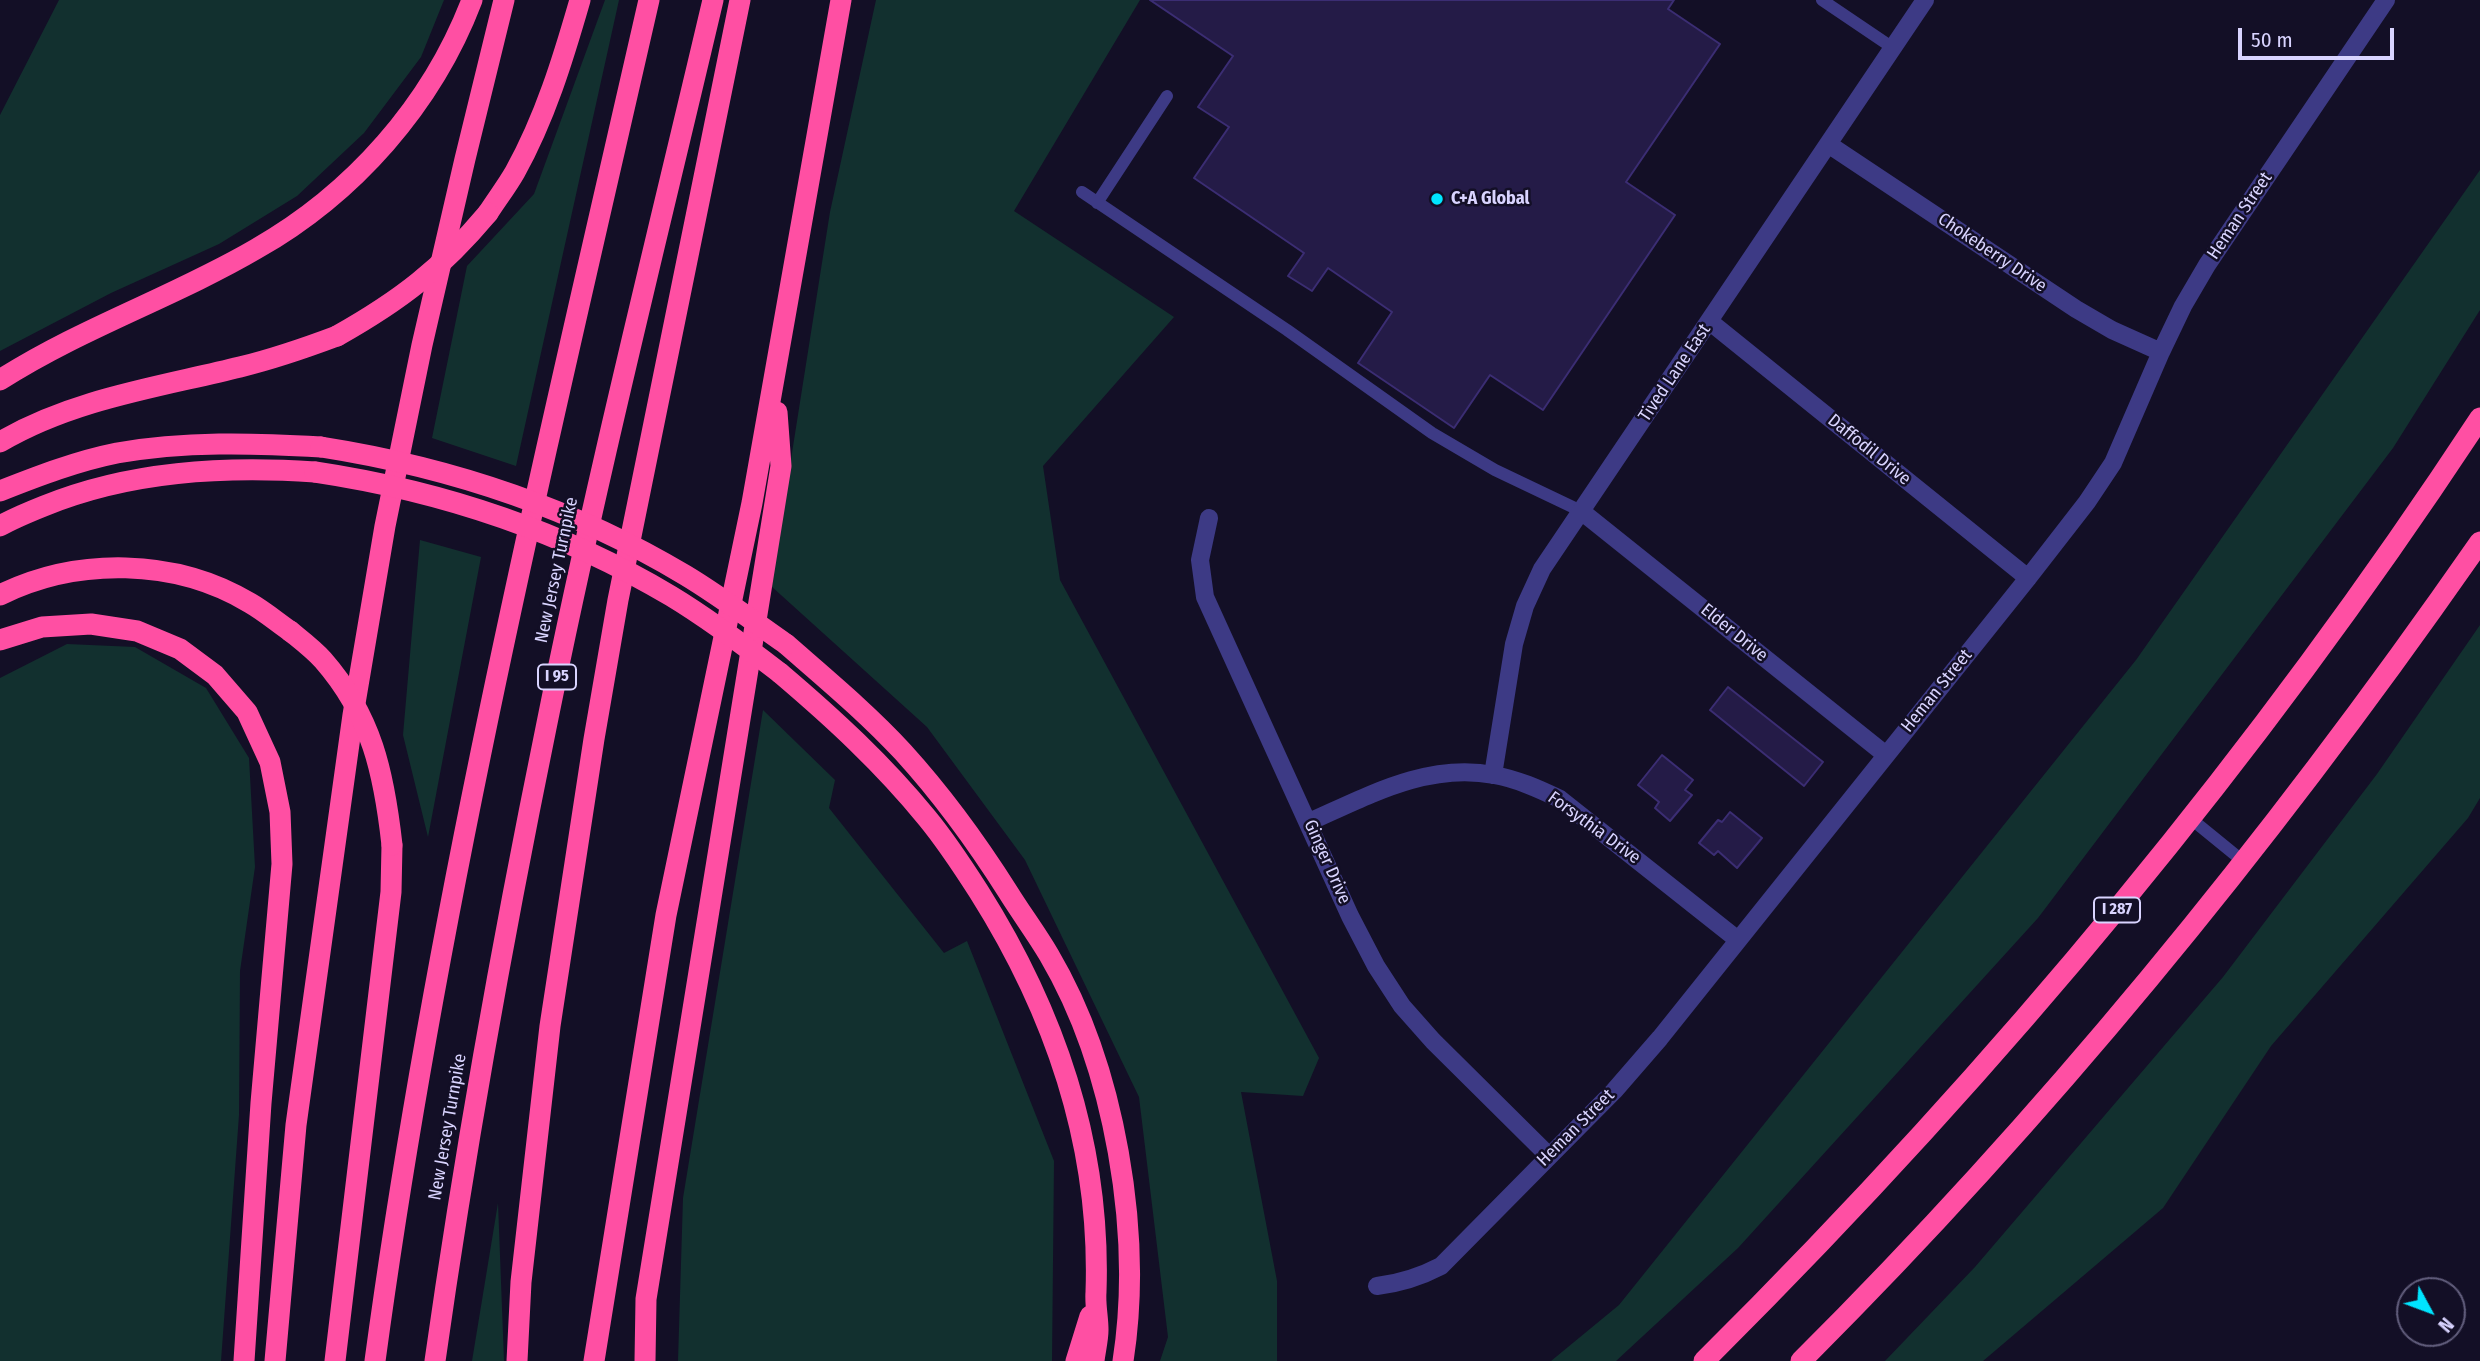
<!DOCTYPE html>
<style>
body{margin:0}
#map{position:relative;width:2480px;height:1361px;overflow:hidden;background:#130f26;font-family:"Fira Sans Condensed",sans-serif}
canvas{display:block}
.north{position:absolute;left:2396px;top:1277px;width:70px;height:70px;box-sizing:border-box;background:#130f26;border:2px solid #625e7d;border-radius:50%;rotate:131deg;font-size:19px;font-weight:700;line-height:28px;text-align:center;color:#d9d4ff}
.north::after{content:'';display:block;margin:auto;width:24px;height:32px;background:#00e5ff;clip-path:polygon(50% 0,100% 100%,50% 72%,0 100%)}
.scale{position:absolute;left:2238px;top:28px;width:156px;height:32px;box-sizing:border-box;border:4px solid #d9d4ff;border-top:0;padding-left:9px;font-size:21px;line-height:24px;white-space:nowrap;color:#d9d4ff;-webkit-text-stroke:5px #130f26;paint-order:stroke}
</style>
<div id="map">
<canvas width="2480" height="1361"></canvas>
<div class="north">N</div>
<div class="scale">50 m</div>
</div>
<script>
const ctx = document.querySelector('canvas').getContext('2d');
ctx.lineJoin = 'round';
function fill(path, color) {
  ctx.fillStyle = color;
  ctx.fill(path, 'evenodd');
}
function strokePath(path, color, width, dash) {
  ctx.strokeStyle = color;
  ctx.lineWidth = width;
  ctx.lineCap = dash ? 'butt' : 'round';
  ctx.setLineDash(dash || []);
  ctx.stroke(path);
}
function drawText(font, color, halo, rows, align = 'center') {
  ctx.font = font + ' "Fira Sans Condensed",sans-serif';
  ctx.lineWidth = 5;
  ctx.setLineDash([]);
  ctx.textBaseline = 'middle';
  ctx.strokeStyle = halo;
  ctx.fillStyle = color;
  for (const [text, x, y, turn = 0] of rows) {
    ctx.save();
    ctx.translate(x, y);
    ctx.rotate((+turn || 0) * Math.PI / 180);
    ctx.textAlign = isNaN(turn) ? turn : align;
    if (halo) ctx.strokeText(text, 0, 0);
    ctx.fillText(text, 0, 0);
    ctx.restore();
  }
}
const green = new Path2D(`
 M59 0H444L421 57 364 133 297 196 219 244 111 293 0 351V115Z
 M605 0H619L516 466 432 438 467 266 534 194Z
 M876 0H1140L1014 211 1174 317 1043 466 1060 580 1319 1058 1303 1096 1241 1092 1277 1281V1361H1160L1168 1337 1139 1097 1025 860 927 727 771 586 830 212Z
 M2480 170V310L2393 448 2038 918 1738 1248 1616 1361H1551L1619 1305 2136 660Z
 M420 540 481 557 428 837 403 735Z
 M2480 625V798L2468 818 2271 1046 2163 1208 1983 1361H1885L1975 1267 2223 977 2377 774Z
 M67 644 135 647 206 688 249 758 255 867 240 971 239 1115 221 1361H0V678Z
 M763 710 835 780 829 808 944 953 967 941 1054 1161 1052 1361H678L683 1198Z
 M498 1203 504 1361H472Z`);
const building = new Path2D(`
 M1150 0H1674L1668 9 1720 44 1626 182 1675 215 1543 410 1490 375 1454 428 1358 363 1392 312 1328 268 1312 291 1288 276 1304 253 1194 178 1229 127 1198 107 1233 56Z
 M1728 687 1823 762 1804 786 1710 710Z
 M1662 755 1693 780 1685 790 1692 795 1670 821 1655 808 1659 802 1638 785Z
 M1730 812 1762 838 1737 868 1718 851 1714 855 1699 843 1718 820 1722 822Z`);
const service = new Path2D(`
 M1822 0 1893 48
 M1082 192 1287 330 1432 433 1495 470 1581 511
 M1097 203 1167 96
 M2190 818 2244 862`);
const minor = new Path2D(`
 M1828 144 2076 309 2112 330 2161 352
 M1709 321 2028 578
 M1581 511 1886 755
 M1209 518 1200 560 1205 597 1350 916 1376 966 1402 1006 1433 1041 1549 1156
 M1493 775 1514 644 1525 606 1542 569 1925 0
 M1309 822C1368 796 1428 762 1494 775 1517 779 1539 789 1560 799L1738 940
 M1377 1286C1402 1283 1420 1277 1441 1266L1614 1091 1660 1038 2028 578 2087 502 2113 463 2161 352 2183 306 2207 265 2386 0`);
const motorway = new Path2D(`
 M488 213C497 199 507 186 515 172 545 118 563 59 580 0
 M0 380C81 328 174 297 256 249 353 194 432 105 472 0
 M0 442C73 399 159 387 240 367 273 359 305 348 337 336
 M0 491C38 476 77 461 117 453 185 441 253 443 321 447
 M0 526C14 518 29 512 44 506 130 471 223 466 315 472
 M0 595C77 557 175 558 250 603 264 611 277 622 290 631
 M0 640 42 627 91 624 137 631 180 649 215 675 247 712 270 762 280 812 282 864 261 1103 244 1361
 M786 644C826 679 867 713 903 752 943 796 977 843 1008 892 1021 913 1036 933 1049 955 1115 1067 1143 1233 1123 1361
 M780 673C833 718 883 764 927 818 946 841 963 867 979 892 1056 1014 1101 1147 1096 1292 1095 1305 1098 1317 1098 1330 1098 1340 1095 1351 1094 1361
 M275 1361 296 1125 353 715 385 526 422 345 465 159 504 0
 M335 1361 391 892 392 845
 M375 1361C437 902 546 451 649 0
 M435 1361C465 1149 503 938 546 728 595 484 656 242 713 0
 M517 1361 521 1282 550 1026 594 739 618 600 740 0
 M594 1361 666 915 752 503 841 0
 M645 1361 646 1299 781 466 777 412
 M1076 1361 1090 1316
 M1704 1361C1993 1074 2256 759 2480 418
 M1801 1361C2053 1110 2277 834 2480 542`);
const motorwayBridge = new Path2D(`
 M337 336C401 300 441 269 488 213
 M321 447C449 467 573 508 685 575 720 596 753 621 786 644
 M315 472C442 491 560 530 671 596 709 619 745 646 780 673
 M290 631C301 640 313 649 323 660 372 716 384 773 392 845`);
const markers = [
 [1437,199,7,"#00e5ff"]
];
const shields = [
 [557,677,38],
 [2117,910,46]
];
const shieldNames = [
 ["I 95",557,677],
 ["I 287",2117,910]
];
const poiNames = [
 ["C+A Global",1451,199]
];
const streetNames = [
 ["Heman Street",2240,216,-56],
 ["Chokeberry Drive",1992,253,34],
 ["Tived Lane East",1675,373,-56],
 ["Daffodil Drive",1869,450,39],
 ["New Jersey Turnpike",557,570,-78],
 ["Elder Drive",1734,633,39],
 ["Heman Street",1937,691,-51],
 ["Forsythia Drive",1594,828,36],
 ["Ginger Drive",1327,862,66],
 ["New Jersey Turnpike",448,1127,-80],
 ["Heman Street",1576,1128,-45]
];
fill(green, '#12302f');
fill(building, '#241b47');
strokePath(building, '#3b2d73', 2);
strokePath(service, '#3d3a85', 12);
strokePath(minor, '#3d3a85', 18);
strokePath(motorway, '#ff4fa3', 21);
strokePath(motorwayBridge, '#ff4fa3', 21);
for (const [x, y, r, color] of markers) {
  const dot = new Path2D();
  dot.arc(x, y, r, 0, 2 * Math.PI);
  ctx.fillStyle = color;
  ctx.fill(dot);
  strokePath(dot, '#130f26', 2.5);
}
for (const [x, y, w] of shields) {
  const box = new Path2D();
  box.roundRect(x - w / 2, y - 12.5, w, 25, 5);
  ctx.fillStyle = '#130f26';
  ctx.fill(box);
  strokePath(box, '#d9d4ff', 2);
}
drawText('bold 16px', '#d9d4ff', null, shieldNames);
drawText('bold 18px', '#d9d4ff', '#130f26', poiNames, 'left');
drawText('18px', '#d9d4ff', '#130f26', streetNames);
</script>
